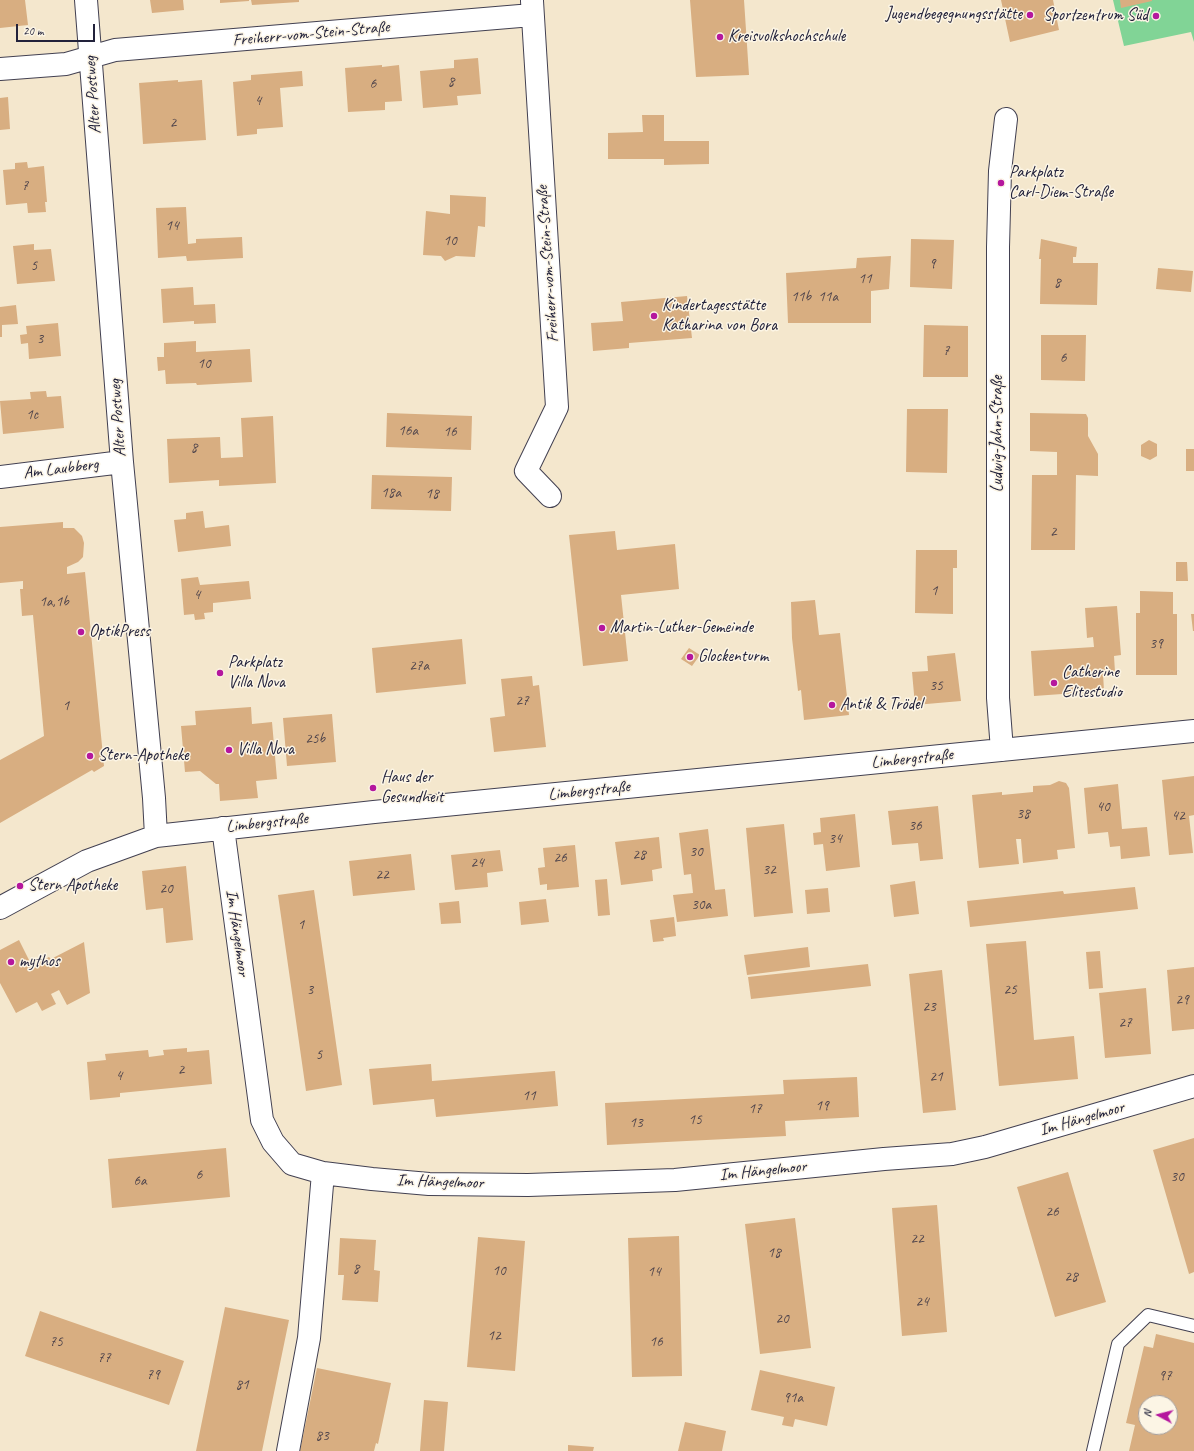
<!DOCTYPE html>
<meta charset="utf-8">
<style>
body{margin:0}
#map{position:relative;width:1194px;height:1451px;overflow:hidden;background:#f4e7cd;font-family:Caveat,sans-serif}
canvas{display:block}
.north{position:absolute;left:1138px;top:1395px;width:40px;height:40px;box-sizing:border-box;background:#fcf5e5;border:1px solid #a5a1a1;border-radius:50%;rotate:277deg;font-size:11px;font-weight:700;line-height:16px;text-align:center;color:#22223b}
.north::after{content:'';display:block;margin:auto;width:14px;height:18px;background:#b5179e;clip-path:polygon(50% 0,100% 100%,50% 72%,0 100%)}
.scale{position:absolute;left:16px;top:24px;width:79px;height:18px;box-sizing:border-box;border:2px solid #22223b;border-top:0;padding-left:5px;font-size:12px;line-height:14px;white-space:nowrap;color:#22223b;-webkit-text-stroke:3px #fcf5e5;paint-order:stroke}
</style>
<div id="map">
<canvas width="1194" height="1451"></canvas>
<div class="north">N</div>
<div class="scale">20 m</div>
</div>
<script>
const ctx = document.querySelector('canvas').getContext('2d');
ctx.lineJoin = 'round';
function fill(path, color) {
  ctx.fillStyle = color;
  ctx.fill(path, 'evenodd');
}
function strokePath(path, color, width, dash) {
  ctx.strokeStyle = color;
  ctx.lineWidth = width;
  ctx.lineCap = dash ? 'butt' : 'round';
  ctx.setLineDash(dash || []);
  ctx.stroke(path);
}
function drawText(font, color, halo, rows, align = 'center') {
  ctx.font = font + ' Caveat,sans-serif';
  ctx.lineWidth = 3;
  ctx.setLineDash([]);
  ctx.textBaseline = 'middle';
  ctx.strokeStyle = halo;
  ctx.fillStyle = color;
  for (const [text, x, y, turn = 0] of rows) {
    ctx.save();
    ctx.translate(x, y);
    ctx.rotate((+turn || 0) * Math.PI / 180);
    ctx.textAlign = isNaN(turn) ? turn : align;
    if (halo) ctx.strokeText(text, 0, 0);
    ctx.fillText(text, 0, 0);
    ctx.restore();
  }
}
const green = new Path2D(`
 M1113 0H1194V42L1191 32 1124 46Z`);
const building = new Path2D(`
 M0 0H25L28 25 0 28Z
 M150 0H183L184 10 152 13Z
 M220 0H249V1L220 3Z
 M251 0H299V2L252 5Z
 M690 0H744L749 75 696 77Z
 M1001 0H1053L1059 30 1010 42Z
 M1120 0H1152V1L1121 8Z
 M478 58 481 94 457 96 458 105 423 108 420 71 454 68V60Z
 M382 65V67L399 65 402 101 385 102V110L348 112 345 68Z
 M302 71 303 86 280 88 283 127 257 129V134L237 136 233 82 251 80V75Z
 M178 80V82L202 80 206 140 143 144 139 83Z
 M8 97 10 129 0 130V98Z
 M642 115H664V141H709V164L664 165V159H608V133L643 132Z
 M27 162 28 168 44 166 47 202H45L46 212 28 213 27 203 6 205 3 170 15 169V163Z
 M450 195 486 197 485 227 478 226 475 257 456 256 445 261 441 256 423 255 426 211 450 214Z
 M186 207 188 244 196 243V239L242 237 243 258 187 261 186 256 158 258 156 208Z
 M911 239 954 240 952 289 910 287Z
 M1041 239 1077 247 1076 257H1073V263H1098L1097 305 1040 304 1041 259H1039Z
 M34 244V250L51 249 55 281 17 284 13 246Z
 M891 256 889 289 871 291V323H788L786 273 856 268 857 258Z
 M1158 268 1193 271 1191 292 1156 289Z
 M193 287 194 305 215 304 216 323 194 324V321L163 323 161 289Z
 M687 296 692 338 629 343V348L593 351 591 323 623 321 621 302Z
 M16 305 18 324 2 325V337H0V307Z
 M58 323 61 356 29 359 28 343 21 344 20 335 27 334 26 326Z
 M924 325 968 326V377H923Z
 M1041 335H1086L1085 381 1041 380Z
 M196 341V352L250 349 252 382 197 385 196 383 166 384 165 370 158 371 157 357H164V343Z
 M46 391 47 397 61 396 64 428 3 434 0 401 31 399 30 392Z
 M907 409H948L947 473 906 472Z
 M387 413 472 416 471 450 386 447Z
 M1030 413 1086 414 1088 418V436L1098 454V476L1076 475 1075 550H1031L1032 475H1057V452L1030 451Z
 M273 416 276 483 219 486V480L169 483 167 439 220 437 221 458 243 457 241 418Z
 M1149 440 1157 444V456L1150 460 1141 456V445Z
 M1186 449H1194V471H1186Z
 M372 475 452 477 451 511 371 509Z
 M203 511 205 528 229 525 231 546 178 552 174 520 186 519V513Z
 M63 522V528H74L82 536 84 543 83 557 78 562 67 567V574L85 572 104 766 94 772 92 770 0 823V760L44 736 33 615 22 616 20 589H23V581L0 583V527Z
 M615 531 617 550 675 544 679 589 621 595 628 661 583 666 569 535Z
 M916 550H957V568H953V614L915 613Z
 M1176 562H1187L1188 581H1176Z
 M198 577 200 585 249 581 251 599 213 603V612L204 613 205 619 195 620 194 614 184 615 181 579Z
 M1140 591 1173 592V614H1177V675H1136V613H1140Z
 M815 600 819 635 840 633 849 715 804 720 801 690 798 691 792 638 791 602Z
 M1117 606 1121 655 1114 656 1115 672 1103 673 1104 691 1034 696 1031 651 1094 647 1093 637 1087 638 1085 608Z
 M1191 614H1194V631H1193Z
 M462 639 466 684 376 693 372 648Z
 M689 648 700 655 692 666 681 659Z
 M955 653 961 701 915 705 912 672 928 671 927 656Z
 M532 676 533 686 539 685 546 747 494 752 490 718 505 716 501 679Z
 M251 707 252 724 272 722 277 779 256 781 258 798 220 801 219 784H216L200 771 185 772 181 726 196 725 195 711Z
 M332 714 336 762 287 766 283 718Z
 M1194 776V815L1189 816 1193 853 1169 855 1162 780Z
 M1059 781 1066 783 1069 788 1075 848 1057 850 1058 859 1023 863 1021 839H1016L1019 864 979 868 972 795 1002 792V795L1033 792V786L1050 785Z
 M1118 784 1122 829 1147 827 1150 856 1121 859 1120 846 1110 847 1108 832 1088 834 1084 788Z
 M938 806 943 859 920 861 918 843 892 845 888 811Z
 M855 814 860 867 826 871 823 844 814 845 813 833 821 832 820 818Z
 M784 824 793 913 754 917 746 828Z
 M708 829 715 890 725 889 728 916 677 922 673 895 693 893 691 874 684 875 679 833Z
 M659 837 662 868 652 870 653 881 621 885 615 842Z
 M575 845 579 887 547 890V884L540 885 538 868 545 867 543 848Z
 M500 850 503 871 487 873 488 887 455 890 451 855Z
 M411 854 415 890 353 896 349 861Z
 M186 866 193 940 166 943 163 908 146 910 142 871Z
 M607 879 610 915 598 916 595 880Z
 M915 881 919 914 894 917 890 885Z
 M1135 887 1138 909 970 927 967 901 1063 891 1064 894Z
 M828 888 830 912 807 914 805 890Z
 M314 890 342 1085 306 1091 278 895Z
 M546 899 549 922 521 925 519 902Z
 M459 901 461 923 441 924 439 903Z
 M674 917 676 936 663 938 664 941 653 942 650 920Z
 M19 940 32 966 49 957 51 959 84 942 90 993 67 1005 59 990 51 994 56 1004 42 1011 37 1002 16 1013 0 983V950Z
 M1026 941 1034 1040 1074 1036 1078 1079 999 1086 986 944Z
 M808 947 810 967 747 975 744 955Z
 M1100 951 1103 988 1089 989 1086 952Z
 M868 964 871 986 751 999 748 977Z
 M1194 967V1029L1172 1031 1167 970Z
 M942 970 956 1110 923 1113 909 974Z
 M1146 988 1151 1054 1105 1058 1099 993Z
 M187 1048V1052L209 1050 212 1084 120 1093V1097L90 1100 87 1062 106 1060 105 1054 148 1050 149 1057 164 1055 163 1050Z
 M431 1064 432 1081 555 1071 558 1106 436 1117 434 1099 373 1105 369 1069Z
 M857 1077 859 1117 785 1121 786 1136 607 1145 605 1103 784 1094 783 1080Z
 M1194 1138V1272L1189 1274 1153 1150Z
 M226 1148 230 1197 112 1208 108 1159Z
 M1068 1172 1106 1302 1055 1317 1017 1187Z
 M937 1205 947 1332 902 1336 892 1208Z
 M795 1218 811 1348 760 1354 745 1224Z
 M679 1236 682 1376 632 1377 628 1238Z
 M478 1237 525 1241 515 1371 467 1367Z
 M340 1238 376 1240 374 1270 380 1271 378 1302 342 1300 344 1275H338Z
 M225 1307 289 1320 262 1451H196Z
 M40 1311 184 1361 169 1405 25 1356Z
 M1156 1334 1194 1343V1451H1129L1135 1425 1126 1423 1144 1346 1153 1348ZM1146 1403H1170V1427H1146Z
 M317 1368 391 1383 378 1444 376 1443 374 1451H300Z
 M760 1370 835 1387 827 1426 795 1419 793 1427 782 1425 784 1417 751 1410Z
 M424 1400 448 1402 444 1451H420Z
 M685 1422 726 1431 722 1451H678Z
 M568 1445 594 1447 593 1451H568Z`);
const lane = new Path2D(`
 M1093 1451 1118 1344 1148 1315 1194 1326`);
const street = new Path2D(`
 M86 0 122 462 154 798 156 836
 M532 1 557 407 526 471 550 496
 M0 69 66 64 115 50 532 15
 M0 477 122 462
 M1002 750 998 698V247L1000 171 1006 119
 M223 828 262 1120 273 1142 292 1164 323 1173 372 1179 429 1184 528 1185 675 1180 884 1159 952 1154 985 1147 1194 1086
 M0 908 87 861 156 836 374 812 1194 731
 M288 1451 309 1338 323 1173`);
const markers = [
 [1030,15,4,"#b5179e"],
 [1156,16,4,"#b5179e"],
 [720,37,4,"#b5179e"],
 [1001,183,4,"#b5179e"],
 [654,316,4,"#b5179e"],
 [602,628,4,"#b5179e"],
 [81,632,4,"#b5179e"],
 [690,657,4,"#b5179e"],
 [220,673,4,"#b5179e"],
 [1054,683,4,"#b5179e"],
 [832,705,4,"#b5179e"],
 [229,750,4,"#b5179e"],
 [90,756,4,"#b5179e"],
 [373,788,4,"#b5179e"],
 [20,886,4,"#b5179e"],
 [11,962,4,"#b5179e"]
];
const numberNames = [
 ["8",451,82],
 ["6",373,84],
 ["4",258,101],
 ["2",173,123],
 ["7",25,186],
 ["14",172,226],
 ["10",450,241],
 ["9",932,264],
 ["5",34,266],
 ["11",865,279],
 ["8",1057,283],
 ["11b",801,297],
 ["11a",828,297],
 ["3",40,339],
 ["7",946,351],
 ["6",1063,358],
 ["10",204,364],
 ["1c",32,415],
 ["16a",408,431],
 ["16",450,432],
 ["8",194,448],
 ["18a",391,493],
 ["18",432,494],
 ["2",1053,532],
 ["1",934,591],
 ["4",197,595],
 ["1a,1b",54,602],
 ["39",1156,644],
 ["27a",419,666],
 ["35",936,686],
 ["27",522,701],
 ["1",66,706],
 ["25b",315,739],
 ["40",1103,807],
 ["38",1023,814],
 ["42",1178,816],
 ["36",915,826],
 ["34",835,839],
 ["30",696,852],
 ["28",639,855],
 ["26",560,858],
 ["24",477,863],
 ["32",769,870],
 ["22",382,875],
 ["20",166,889],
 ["30a",701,905],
 ["1",301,925],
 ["3",310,990],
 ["25",1010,990],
 ["29",1182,1000],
 ["23",929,1007],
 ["27",1125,1023],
 ["5",319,1055],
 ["2",181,1070],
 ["4",119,1076],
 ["21",936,1077],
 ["11",529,1096],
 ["19",822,1106],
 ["17",755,1109],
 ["15",695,1120],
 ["13",636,1123],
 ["6",199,1175],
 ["30",1177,1177],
 ["6a",140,1181],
 ["26",1052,1212],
 ["22",917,1239],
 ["18",774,1253],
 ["8",356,1269],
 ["10",499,1271],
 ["14",654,1272],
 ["28",1071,1277],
 ["24",922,1302],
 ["20",782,1319],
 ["12",494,1336],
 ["75",56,1342],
 ["16",656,1342],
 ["77",104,1358],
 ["79",153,1375],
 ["97",1165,1376],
 ["81",242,1385],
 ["91a",793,1398],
 ["83",322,1436]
];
const poiNames = [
 ["Jugendbegegnungsstätte",1022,15,"right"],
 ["Sportzentrum Süd",1148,16,"right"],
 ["Kreisvolkshochschule",728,37],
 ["Parkplatz",1009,173],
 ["Carl-Diem-Straße",1009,193],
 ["Kindertagesstätte",662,306],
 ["Katharina von Bora",662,326],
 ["Martin-Luther-Gemeinde",610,628],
 ["OptikPress",89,632],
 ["Glockenturm",698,657],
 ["Parkplatz",228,663],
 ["Villa Nova",228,683],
 ["Catherine",1062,673],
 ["Elitestudio",1062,693],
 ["Antik & Trödel",840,705],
 ["Villa Nova",237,750],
 ["Stern-Apotheke",98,756],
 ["Haus der",381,778],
 ["Gesundheit",381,798],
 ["Stern Apotheke",28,886],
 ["mythos",19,962]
];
const streetNames = [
 ["Freiherr-vom-Stein-Straße",311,34,-5],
 ["Alter Postweg",93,95,-94],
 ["Freiherr-vom-Stein-Straße",548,264,-94],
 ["Alter Postweg",118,418,-94],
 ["Ludwig-Jahn-Straße",998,434,-90],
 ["Am Laubberg",61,469,-7],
 ["Limbergstraße",912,759,-6],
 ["Limbergstraße",589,791,-6],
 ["Limbergstraße",267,823,-6],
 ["Im Hängelmoor",237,933,82],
 ["Im Hängelmoor",1082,1119,-16],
 ["Im Hängelmoor",763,1171,-6],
 ["Im Hängelmoor",440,1182,2]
];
fill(green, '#81d496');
fill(building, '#d8ae81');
strokePath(lane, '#424051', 14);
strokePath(street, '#424051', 24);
strokePath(lane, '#fff', 12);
strokePath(street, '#fff', 22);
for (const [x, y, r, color] of markers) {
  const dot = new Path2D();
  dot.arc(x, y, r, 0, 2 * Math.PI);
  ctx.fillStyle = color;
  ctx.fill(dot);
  strokePath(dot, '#fcf5e5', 1.5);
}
drawText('15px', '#50454c', null, numberNames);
drawText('17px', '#22223b', '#fcf5e5', poiNames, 'left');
drawText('17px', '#22223b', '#fcf5e5', streetNames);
</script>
